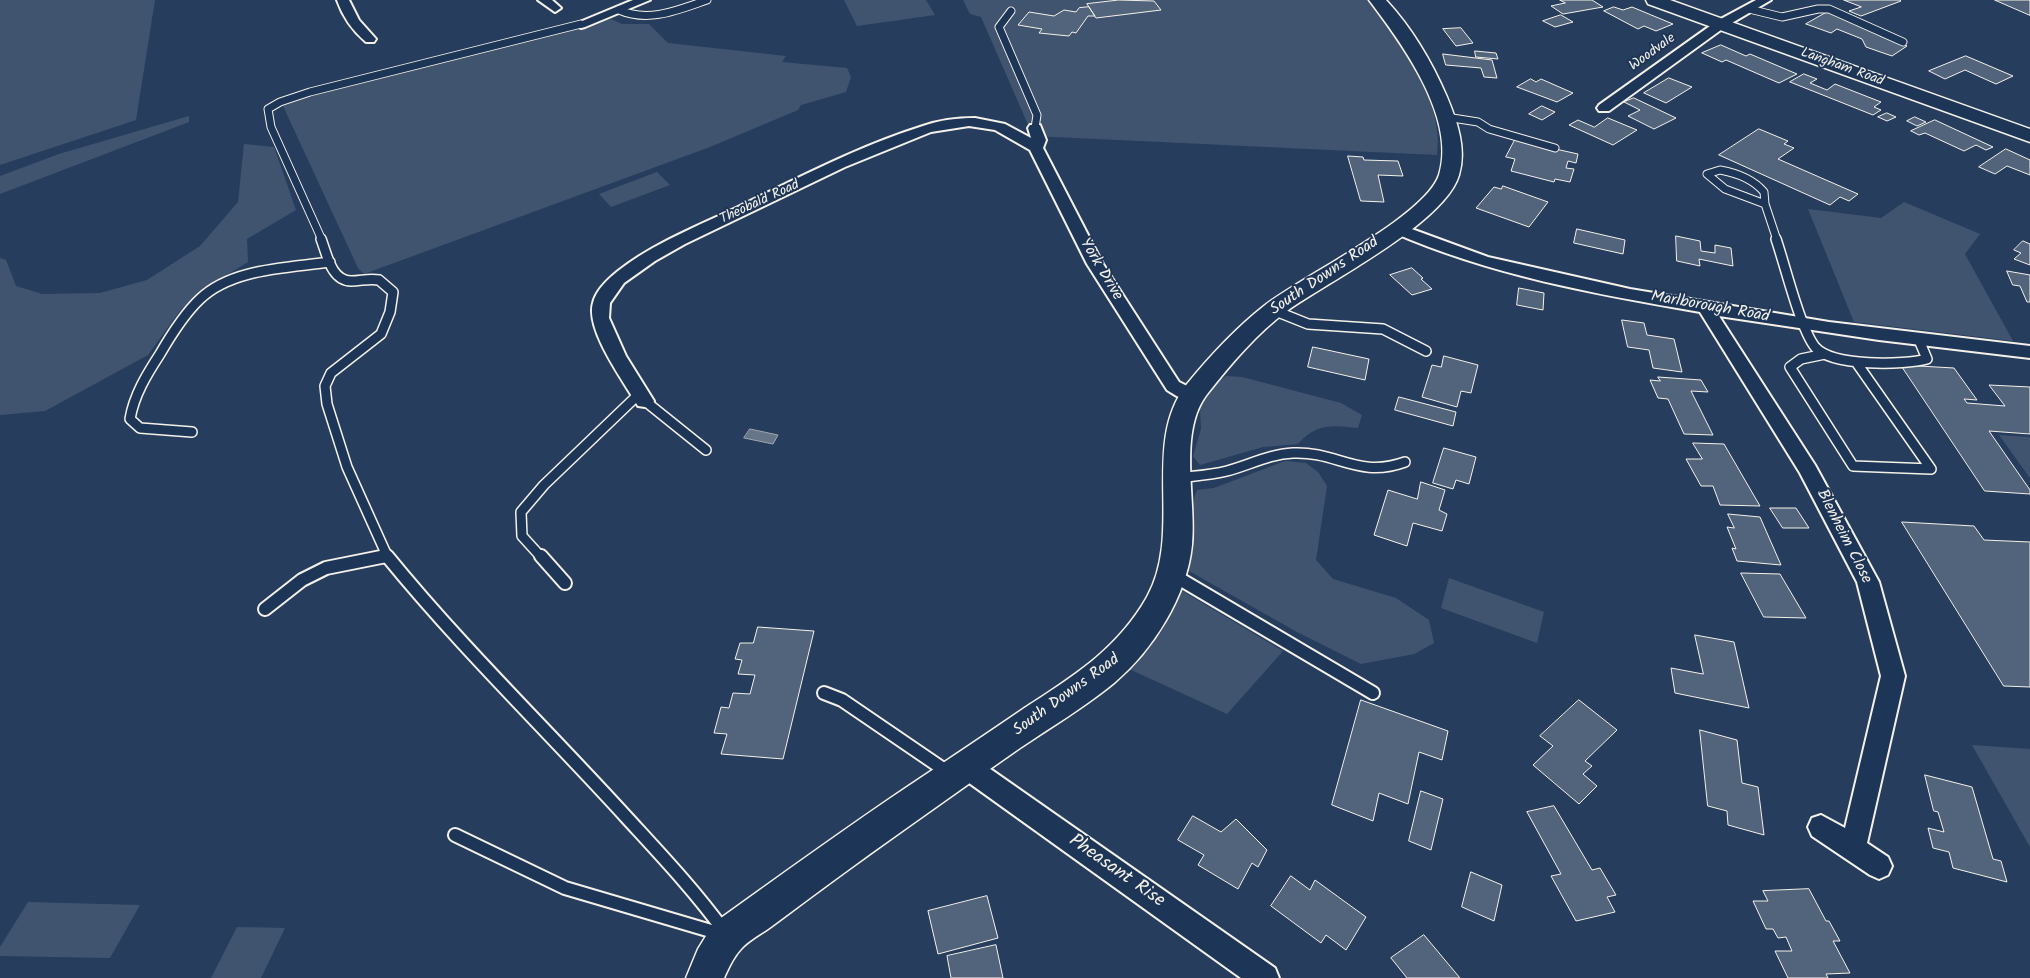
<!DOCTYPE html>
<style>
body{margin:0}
canvas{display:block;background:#263d5d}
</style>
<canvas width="2030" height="978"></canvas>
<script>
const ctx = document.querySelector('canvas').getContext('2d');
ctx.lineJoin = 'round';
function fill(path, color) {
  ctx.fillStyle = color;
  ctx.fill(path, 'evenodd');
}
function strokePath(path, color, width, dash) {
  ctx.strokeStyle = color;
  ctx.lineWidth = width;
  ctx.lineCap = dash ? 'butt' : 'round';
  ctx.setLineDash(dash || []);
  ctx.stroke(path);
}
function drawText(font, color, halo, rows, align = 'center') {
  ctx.font = font + ' Kalam,sans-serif';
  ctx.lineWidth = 4;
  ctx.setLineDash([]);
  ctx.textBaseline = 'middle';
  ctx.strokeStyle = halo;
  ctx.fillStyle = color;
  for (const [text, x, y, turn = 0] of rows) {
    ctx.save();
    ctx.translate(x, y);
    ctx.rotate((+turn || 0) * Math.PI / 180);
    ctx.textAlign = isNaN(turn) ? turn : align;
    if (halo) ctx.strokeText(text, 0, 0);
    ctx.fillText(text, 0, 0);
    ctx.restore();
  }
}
const green = new Path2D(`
 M0 0H155L136 120 0 165Z
 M844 0H926L935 15 857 26Z
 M963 0H1369C1400 42 1445 101 1437 155L1033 136 981 17 970 14Z
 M611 19 622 24H649L668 43 786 56 782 62 847 68 851 77 846 92 801 105 798 110 710 147 364 274 358 268 283 106 316 95Z
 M189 116V122L0 194V176L59 154Z
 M244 144 274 147 296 210 247 239 248 262 199 292 179 312 148 355 45 411 0 415V258L6 260 16 286 42 294 100 293 147 280 200 246 238 202Z
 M657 172 670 185 611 207 599 194Z
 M1904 202 1980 234 1965 254 2013 341 1854 322 1808 209 1881 218Z
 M1226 376 1242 377 1341 403 1362 415 1358 428C1333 425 1316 423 1298 444L1263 447 1200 465 1193 456 1201 429 1200 408 1209 388Z
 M1999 435 2030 437V478Z
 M1285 461 1306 463 1318 472 1327 486 1316 560 1333 579 1396 598 1429 620 1434 643 1414 654 1361 664 1297 632 1182 567C1187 552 1191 537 1193 521 1194 510 1192 501 1197 490L1214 488Z
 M1449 578 1544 612 1537 643 1441 608Z
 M1179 589 1283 651 1227 714 1127 668Z
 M1972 745 2030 749V847Z
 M28 902 140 905 110 958 0 956V947Z
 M237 927 285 928 261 978H211Z`);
const water = new Path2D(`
 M750 429 778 435 773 444 744 438Z`);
const building = new Path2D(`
 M1119 0 1154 1 1161 10 1096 18 1087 4Z
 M1560 0H1592L1603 7 1563 14 1551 6 1565 3Z
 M1844 0H1900L1901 1 1861 16 1849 11 1861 7Z
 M1995 0H2030V15Z
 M1089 7 1095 16H1088L1076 33 1072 32 1069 36 1039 33 1042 29 1018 25 1029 12 1054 16 1064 10 1076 12 1079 8Z
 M1614 7 1623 10 1632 7 1673 24 1656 31 1644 26 1638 29 1604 11Z
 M1829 11 1883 34 1880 36 1907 46 1892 56 1866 47 1862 39 1837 29 1831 33 1806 24Z
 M1561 15 1573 22 1555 27 1543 21Z
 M1461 28 1473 43 1456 46 1443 29Z
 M1721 45 1746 56 1750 54 1797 74 1779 83 1726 60 1722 62 1702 53Z
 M1475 51 1496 53 1498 59 1476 57Z
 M1443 54 1492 60 1497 78 1484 77 1481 68 1446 65Z
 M1966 56 2013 76 1996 84 1965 70 1945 79 1929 71Z
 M1804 74 1817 79 1810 83 1827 90 1835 84 1881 102 1874 107 1881 110 1873 115 1790 82Z
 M1669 78 1692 87 1666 103 1644 93Z
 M1531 79 1536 82 1541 79 1573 93 1557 102 1517 87Z
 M1634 98 1676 118 1654 129 1628 116 1640 110 1624 102Z
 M1542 106 1555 112 1542 120 1529 114Z
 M1887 113 1896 117 1887 121 1878 117Z
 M1915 117 1926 122 1917 126 1907 121Z
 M1608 118 1637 130 1613 145 1569 125 1578 120 1594 127Z
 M1935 120 1993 147 1986 150 1976 145 1964 151 1925 133 1919 135 1911 131Z
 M1759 129 1788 141 1784 144 1794 148 1778 159 1858 194 1849 201 1840 197 1830 205 1719 155Z
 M1515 140 1578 154 1576 163 1568 161 1566 168 1574 169 1570 182 1555 179 1554 182 1511 171 1515 159 1506 157Z
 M2006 149 2030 160V175L2007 166 1995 174 1979 167Z
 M1348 156 1363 157 1364 160 1398 161 1403 176 1378 175 1384 202 1361 201Z
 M1503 186 1548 202 1529 227 1476 208 1494 187 1501 189Z
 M1577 229 1625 240 1623 254 1574 243Z
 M1676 236 1700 241 1701 251 1715 253V245L1731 248 1733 266 1699 259 1700 266 1677 261Z
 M2023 241 2030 244V265L2014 259 2021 253 2014 250Z
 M1412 268 1423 278 1421 279 1432 289 1412 295 1390 275Z
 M2007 271 2030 275V302H2027L2020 286 2013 285Z
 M1519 288 1544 293 1543 310 1517 305Z
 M1622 320 1644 323 1647 335 1674 339 1682 372 1653 368 1649 350 1628 347Z
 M1313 347 1369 359 1365 380 1308 367Z
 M1444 356 1478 365 1471 393 1461 391 1457 407 1422 397 1432 365 1441 367Z
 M1901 365 1954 368 1977 400 1964 399 1967 403 2005 406 1989 385 2030 387V434L1989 431 2030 490V494L1985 491Z
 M1658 377 1701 380 1708 392 1691 391 1713 435 1684 434 1668 399 1658 398 1650 380 1660 381Z
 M1399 397 1456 412 1453 426 1395 410Z
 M1693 443 1724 444 1760 506 1720 505 1713 486H1701L1686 459H1702Z
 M1444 448 1476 457 1469 484 1456 480 1453 489 1433 483Z
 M1421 482 1445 490 1439 510 1447 514 1442 531 1413 523 1407 546 1374 535 1388 490 1417 499Z
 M1770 508H1796L1809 528H1783Z
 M1728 514 1760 517 1781 565 1737 561 1732 548 1736 549 1727 527 1734 528Z
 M1902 522 1974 526 1984 540 2030 542V687L2004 686Z
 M1741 573 1780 574 1806 618 1764 617Z
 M758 627 814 631 783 759 721 754 727 734 714 733 721 707 729 708 733 693 750 694 755 675 738 674 742 660 735 659 740 643H753Z
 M1695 635 1734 642 1749 708 1675 693 1671 668 1703 674Z
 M1361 700 1448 731 1442 760 1419 752 1408 804 1379 793 1373 821 1332 805Z
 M1579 700 1617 730 1585 761 1592 766 1583 774 1597 786 1579 804 1533 765 1553 746 1540 736Z
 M1700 730 1737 740 1742 783 1758 787 1764 835 1728 825 1727 811 1708 806Z
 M1925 775 1972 787 1993 859 2001 861 2007 882 1953 868 1949 852 1933 848 1928 828 1944 832 1938 812 1934 811Z
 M1421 791 1443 799 1431 850 1409 841Z
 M1554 806 1592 870 1600 868 1616 895 1607 897 1615 912 1576 921 1551 876 1561 874 1527 812Z
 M1193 816 1221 832 1236 819 1267 850 1258 867 1252 863 1238 889 1198 865 1204 855 1178 840Z
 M1471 872 1502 885 1494 921 1462 907Z
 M1291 876 1310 890 1315 880 1366 917 1346 950 1326 935 1321 943 1271 906Z
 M1809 889 1826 921H1829L1840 941H1833L1850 973 1826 974 1828 978H1788L1775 951H1792L1786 937 1778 938 1773 929H1766L1753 901H1768L1763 891Z
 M987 896 998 938 938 954 928 911Z
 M1424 935 1460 978H1407L1391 958Z
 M996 945 1003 978H951L947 956Z`);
const serviceFar2 = new Path2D(`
 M1749 9 1782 17 1818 9H1829L1903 42
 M619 10C649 23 678 10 707 0
 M1011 11 999 27 1037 115 1035 128
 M1446 117 1478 122 1489 129 1555 148
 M1720 170C1737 173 1753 179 1764 192L1765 204 1725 189 1707 174Z
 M1765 204 1777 240
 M322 240 271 127 268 109 280 102 310 92 581 24`);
const serviceFar1 = new Path2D(`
 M321 239C327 254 331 281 351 281 361 281 369 278 379 280L393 292 390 312 381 334 331 373 325 386 327 404 347 467 388 558
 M1776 239C1785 265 1800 328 1815 347 1832 367 1904 365 1927 359L1919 340
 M1273 310 1308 324 1383 329 1426 351
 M1825 354 1801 359 1790 367 1853 466 1931 469 1856 362
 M645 401 706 450
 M192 432 140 428 130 419C134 395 147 374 160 354 171 335 184 314 200 299 232 268 289 268 330 262
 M1178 478C1194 476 1211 475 1227 471 1249 465 1270 454 1293 453 1337 451 1358 479 1405 462
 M379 558 387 556
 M542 558 522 536 521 512 544 485 640 393`);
const service = new Path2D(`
 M387 556C462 648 548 731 628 819 661 855 695 891 724 931
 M541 556 565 583
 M1173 575 1373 693
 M265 609 302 580 326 568 386 556
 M824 693 842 700 949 773
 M455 835 565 888 721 934`);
const minor = new Path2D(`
 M337 0H349L359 20 376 39 374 42H366C352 30 343 17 337 0Z
 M538 0H552L561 8 555 12Z
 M633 0H650L585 27 581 28 575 24Z
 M1756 0H1771L1725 27 1609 111H1599L1597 108 1599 105 1717 21Z
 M975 118 1005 124 1031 138 1028 128 1030 125H1040L1046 140 1043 148 1103 264 1179 382 1199 392 1201 396 1199 400C1187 404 1177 396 1167 390L1087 264 1030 150 995 130 969 126 931 132 845 167 685 244 655 261 624 283 610 303 609 318 626 356 654 401 652 406 645 407 638 406C625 383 585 330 593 303 596 290 608 279 618 271 654 243 698 226 738 207 798 178 859 146 923 126 940 120 957 118 975 118Z
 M1398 224 1488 257 1630 289 1829 322 2030 346V358L1879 340 1719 316 1815 465 1879 582 1905 676 1867 843 1888 857 1892 866 1888 875 1879 879 1870 875 1812 836 1808 827 1812 818 1821 815 1845 828 1881 676 1857 582 1800 473 1700 312C1595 294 1490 275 1392 232L1390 229 1392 226Z
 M967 756 976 759 1275 968 1279 978H1241L958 775 955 767 958 759Z`);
const secondary = new Path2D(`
 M1369 0H1386C1412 28 1432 62 1447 97 1457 121 1467 149 1459 175 1445 223 1329 281 1287 311 1257 333 1231 364 1208 393 1177 431 1197 500 1192 545 1187 596 1153 650 1114 683 1085 707 1051 727 1020 748 953 795 887 841 822 889 804 902 786 916 768 929 759 935 748 941 741 949 734 956 728 969 724 978H686L698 949 714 923C781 875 847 827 916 781 952 757 988 733 1023 709 1072 677 1117 650 1147 597 1184 531 1140 444 1187 384 1210 356 1236 328 1264 306 1302 276 1425 217 1439 175 1457 118 1401 42 1369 0Z
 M1646 0H1670L2030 129V142L1648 4Z`);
const farStreetnames = [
 ["Woodvale",1653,53,-36],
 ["Langham Road",1842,68,20],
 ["Theobald Road",760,203,-25]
];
const streetNames = [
 ["York Drive",1100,270,59],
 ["South Downs Road",1325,277,-34],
 ["Marlborough Road",1710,308,10],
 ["Blenheim Close",1843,537,63],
 ["South Downs Road",1067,696,-36]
];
const nearStreetnames = [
 ["Pheasant Rise",1116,872,35]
];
fill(green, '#40546f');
fill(water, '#677588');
strokePath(water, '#9fa7ae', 1);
fill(building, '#52647b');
strokePath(building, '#f4f1e8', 1);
strokePath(serviceFar2, '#f4f1e8', 9);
strokePath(serviceFar1, '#f4f1e8', 12);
strokePath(service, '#f4f1e8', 16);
strokePath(minor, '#f4f1e8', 4);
strokePath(secondary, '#f4f1e8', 3);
strokePath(serviceFar2, '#1d3557', 7);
strokePath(serviceFar1, '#1d3557', 9);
strokePath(service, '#1d3557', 12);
fill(minor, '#1d3557');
fill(secondary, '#1d3557');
drawText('14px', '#f4f1e8', '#1d3557', farStreetnames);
drawText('16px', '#f4f1e8', '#1d3557', streetNames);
drawText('19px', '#f4f1e8', '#1d3557', nearStreetnames);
</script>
